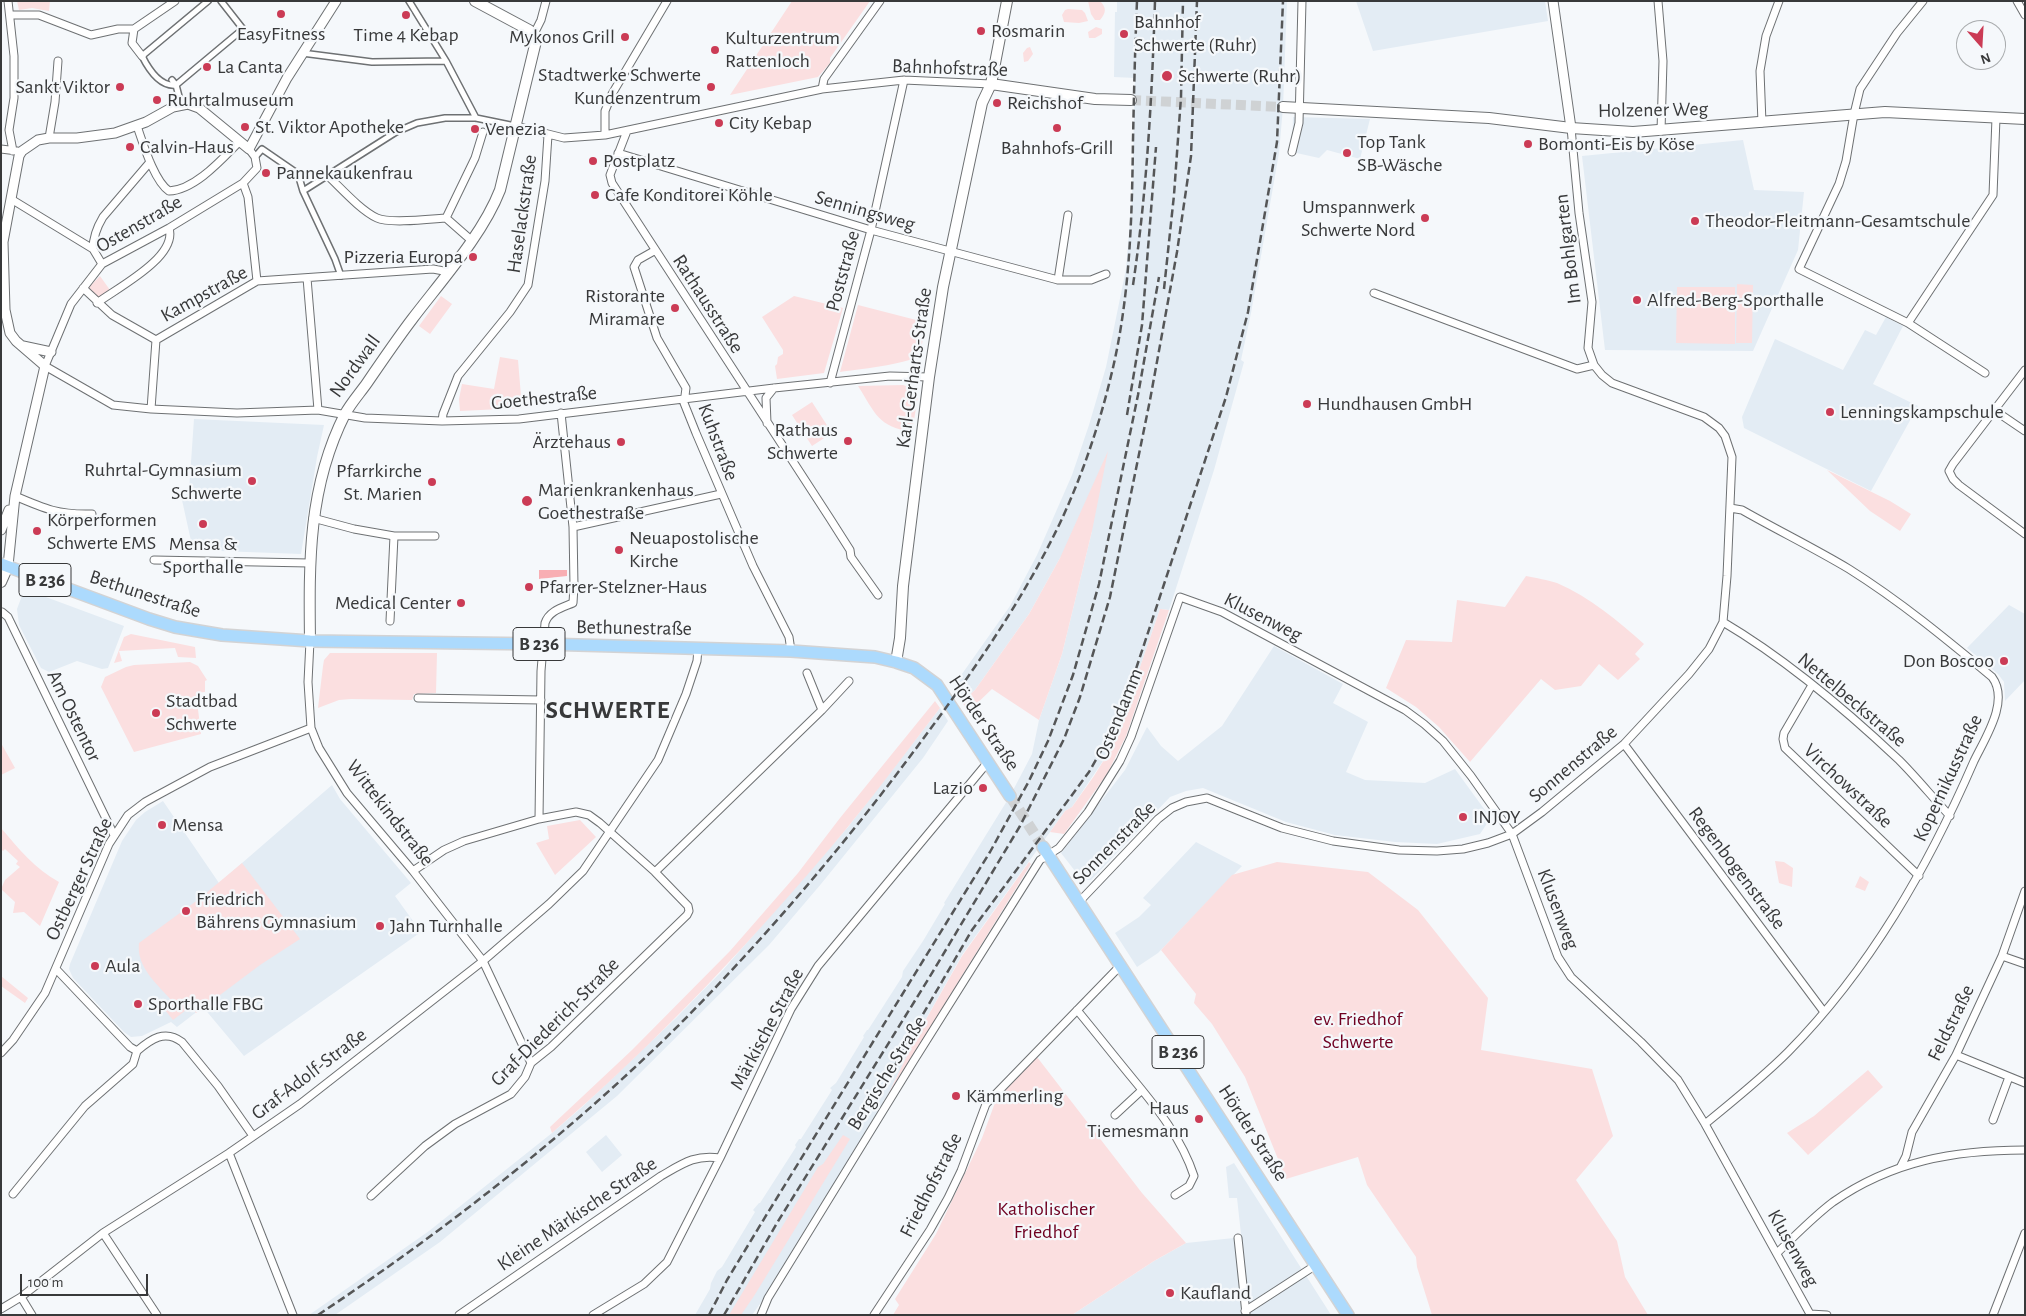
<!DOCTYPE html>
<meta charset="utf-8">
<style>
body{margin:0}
#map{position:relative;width:2026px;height:1316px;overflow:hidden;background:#f5f8fb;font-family:"Alegreya Sans",sans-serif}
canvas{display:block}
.frame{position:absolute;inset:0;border:2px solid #38393a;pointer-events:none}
.north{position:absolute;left:1956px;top:20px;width:50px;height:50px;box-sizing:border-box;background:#f5f8fb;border:1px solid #a9acae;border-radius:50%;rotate:161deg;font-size:14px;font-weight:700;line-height:20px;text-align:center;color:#38393a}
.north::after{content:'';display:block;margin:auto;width:18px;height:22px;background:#cb3b55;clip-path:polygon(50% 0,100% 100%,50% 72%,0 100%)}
.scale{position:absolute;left:20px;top:1274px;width:128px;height:22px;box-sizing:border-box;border:2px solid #38393a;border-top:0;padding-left:6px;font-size:15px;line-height:18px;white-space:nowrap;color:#38393a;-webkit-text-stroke:4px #f5f8fb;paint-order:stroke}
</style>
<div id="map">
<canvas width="2026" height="1316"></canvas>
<div class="frame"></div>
<div class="north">N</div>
<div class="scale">100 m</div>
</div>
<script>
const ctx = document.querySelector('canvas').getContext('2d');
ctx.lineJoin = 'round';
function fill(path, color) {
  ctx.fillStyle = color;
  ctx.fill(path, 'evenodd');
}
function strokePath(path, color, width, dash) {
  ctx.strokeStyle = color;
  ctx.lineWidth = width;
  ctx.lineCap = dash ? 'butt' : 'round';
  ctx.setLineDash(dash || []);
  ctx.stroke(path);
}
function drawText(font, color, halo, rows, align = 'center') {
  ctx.font = font + ' "Alegreya Sans",sans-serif';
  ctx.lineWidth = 4.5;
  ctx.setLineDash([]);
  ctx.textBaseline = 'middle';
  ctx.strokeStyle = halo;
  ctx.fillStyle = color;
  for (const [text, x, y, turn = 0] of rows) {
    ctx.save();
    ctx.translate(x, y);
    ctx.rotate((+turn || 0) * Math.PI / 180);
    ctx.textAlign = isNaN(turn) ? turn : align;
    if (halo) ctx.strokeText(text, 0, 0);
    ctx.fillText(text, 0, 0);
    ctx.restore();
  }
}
const built = new Path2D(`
 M1117 1H1287L1283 107 1279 153 1251 313 1241 360 1244 362 1214 470 1169 610 1160 609 1118 731 1107 755 1072 807 1065 811 962 955 917 1035 887 1097 762 1301 752 1315H695L710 1289 711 1283 717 1271 722 1267 755 1212 753 1210 759 1203H760L796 1147 795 1145 799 1139H801L832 1090 830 1088 836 1083 864 1037 863 1036 867 1030H868L902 977 903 971 923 941 945 904 944 903 1010 796 1032 754 1039 720 1062 654 1092 531 1060 558 1029 614 975 690 962 702 954 690 957 681 1010 606 1037 555 1072 475 1089 425 1106 367 1126 269 1132 197 1135 78 1114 77 1115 12H1117Z
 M1356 1H1545L1548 21 1373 51Z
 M1293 117 1370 119 1360 159 1327 150 1319 158 1292 152Z
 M1743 140 1754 190 1804 192 1798 250 1753 351 1605 350 1582 156Z
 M1886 317 1903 326 1873 384 1918 406 1871 491 1744 428 1742 417 1775 339 1843 370 1865 330 1876 335Z
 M194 419 324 425 317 457 301 554 193 550 182 500 189 491Z
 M27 590 124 626 108 668 102 669 77 661 49 672 41 668 19 625 17 609 23 593Z
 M2009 605 2025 614V680L2005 701 2004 682 1998 674 1967 648Z
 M1274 646 1343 684 1333 703 1368 722 1346 772 1365 780 1425 783 1455 769 1487 813 1488 822 1480 834 1437 844 1395 842 1335 835 1286 822 1203 788 1186 791 1170 797 1091 880H1082L1061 853 1125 770 1147 727 1161 746 1178 761 1222 726Z
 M940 708 948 721 923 758 821 884 769 945 617 1096 440 1242 335 1315H309L429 1231 552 1133 581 1108 676 1018 723 970 848 827Z
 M332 785 340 799 411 883 395 896 421 932 244 1056 203 1007 177 1027 171 1022 142 1036 131 1037 124 1032 73 978 69 969 70 964 122 841 136 820 145 812 163 801 219 883Z
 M1196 842 1242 866 1158 953 1137 967 1115 933 1139 917 1151 905 1143 898Z
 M606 1135 622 1155 602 1172 586 1152Z
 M1234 1163 1326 1307 1331 1315H1250L1237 1198H1229L1226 1167Z
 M1234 1238 1244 1315H1072L1154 1261 1186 1243Z`);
const green = new Path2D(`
 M17 1H50L49 11 32 8 19 10Z
 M792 1H870L830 58V63L818 77 730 95Z
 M1088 1H1100C1107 8 1106 13 1100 20H1095L1091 14Z
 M1068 9 1082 10 1085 13 1088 21 1079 23 1064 22 1062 15 1065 10Z
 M1096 27 1102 29V34L1095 38H1089L1088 32Z
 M1030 47 1033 54 1028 61 1024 62 1023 53 1027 48Z
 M100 276 110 290 97 299 85 291Z
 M1737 284 1753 285 1752 343H1736Z
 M1677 287H1735V344L1676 343Z
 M441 296 452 304 430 334 419 326Z
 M794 296 843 308 824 373 777 379 775 366 777 364 778 357 783 354V350L762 317Z
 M858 305 924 322C923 332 924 348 917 356 910 364 853 370 840 372Z
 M500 357 518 360 522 408 460 411 459 399 462 384 494 389Z
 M903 385 912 388 918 396 912 432C877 426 876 414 858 386Z
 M812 402 832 433 812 446 792 415Z
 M1108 451 1092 531 1062 654 1039 720 992 689 968 712 962 702 975 690 1029 614 1060 558Z
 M1827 470 1890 501 1911 514 1900 531 1870 511Z
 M1526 576C1536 578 1548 580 1557 583 1590 597 1618 621 1644 644L1635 654 1640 659 1618 680 1599 664 1581 686 1555 690 1541 679 1470 762 1439 727 1416 707 1386 688 1406 640 1452 642 1457 600 1505 607Z
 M1160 609 1169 610 1126 736 1107 774 1064 834 1050 832 1065 811 1072 807 1094 776 1107 755 1118 731Z
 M131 634 195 647 196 658 178 657 175 648 119 651 122 661 114 663 124 637Z
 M330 653H437L436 693 414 694 412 700 351 699 339 700 318 708 323 666 324 660Z
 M190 662 198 666 207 680 205 681V692L196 693 201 734 134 752 101 687 105 677 126 667 134 665Z
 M935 701 940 708C909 748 879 789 847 828 756 937 659 1041 552 1133L550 1127 632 1050 730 951 798 873 840 818Z
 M1 743 15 768 1 775Z
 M580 820 596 837 555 875 536 843 549 839 547 826Z
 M1 828C19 849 35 869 59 882L40 926 24 912 13 913 15 902 1 889 5 880 20 867 16 864 18 861 5 849 3 851 1 849Z
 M1775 861 1784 862 1793 868 1792 887 1779 883Z
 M1029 862 1031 864 887 1097 917 1035 962 956Z
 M1277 862 1368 872 1418 910 1488 998 1481 1050 1592 1069 1613 1136 1576 1180 1617 1241 1625 1277 1648 1315H1432L1417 1267 1416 1257 1367 1185 1358 1157 1286 1179 1245 1077 1212 1024 1194 1003 1196 994 1161 950 1232 875Z
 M242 863 300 939 260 965 196 1013 190 1007 173 1020 165 1010 173 1002C158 985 136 967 139 943L199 899Z
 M1860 876 1869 882 1865 891 1855 887Z
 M1 976 28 998 25 1003 1 986Z
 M1037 1057 1142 1193 1186 1243 1154 1261 1072 1315H893L899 1305 895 1299 936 1234 982 1138 996 1100Z
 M1868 1070 1883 1087 1808 1155 1787 1133 1814 1116Z
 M843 1135 850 1139 754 1296 741 1315H729L818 1167 823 1164Z`);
const forest = new Path2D(`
 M539 570H567V576L539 579Z`);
const secondaryTunnel = new Path2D(`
 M1131 100 1283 107`);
const primaryTunnel = new Path2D(`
 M1010 796 1043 847`);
const pedestrian = new Path2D(`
 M208 1 142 56C148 68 160 87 176 85L243 29 221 1
 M409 1 446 61
 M302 53 372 62 446 61 476 118
 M172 80 176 85 181 104
 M255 157 262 149 294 171 298 174 303 191 396 132 417 123 445 118H476L515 126
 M303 191 335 259 341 276`);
const minor = new Path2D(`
 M8 1 14 56V98L9 130 13 151
 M1658 1 1663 61 1661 131
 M1923 1 1897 33 1860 89 1854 114 1846 161 1839 184 1799 269 1908 323 1985 373
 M2017 1 2025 15
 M11 15H39L91 35 118 29H134L175 1
 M134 29 132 43 142 56
 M534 34 541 20 546 1
 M822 89 824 79 880 1
 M1762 123 1760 71 1766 36 1779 1
 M137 126C143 143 154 181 169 191 195 190 222 159 239 142
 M516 126 564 138 605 135 822 89 904 80 991 84
 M627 131 610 175 612 183 829 517 850 550 851 557 878 595
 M605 135V111L612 94 667 1
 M49 138 55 102 58 61
 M1 149 17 151
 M249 149 255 157 257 168 243 183 169 228 102 264 71 304 45 366 113 405 151 409 237 413 318 410 365 418 442 421 519 419 774 388 890 376 929 377
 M1292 152 1299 123 1302 1
 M618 153 871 230 1058 280H1091L1106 274
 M327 175C341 188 360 210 377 218 390 224 431 219 446 218L471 240
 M243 183 248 197 257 281
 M11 199 93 249
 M446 218 475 158 483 132
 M654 251 638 260 634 267 657 338 686 388 684 403 696 433 753 566 789 637 791 651
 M102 264 93 249C93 237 97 227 103 217L150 162
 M307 278 318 410
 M1058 280 1068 215
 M83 288 112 315 156 340 257 281 433 269 449 272
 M1374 293 1577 369 1594 365
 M97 303C117 288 178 257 169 228
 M1908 323 1993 195 1996 118
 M2025 370 1953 464 1949 471 1953 479 1959 485 2025 534
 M830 383 871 230 904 80
 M151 409 156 340
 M1994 410 2025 431
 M561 413 573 527 721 494
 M442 421 443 414 458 376 510 312 528 285 545 181 548 135
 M767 423 766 398 774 388
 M15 496C45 509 59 515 92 514
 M313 518 354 529 394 536
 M154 560 309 563
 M2 612 8 617 114 835
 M390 621 394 536H435
 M1723 622C1784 658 1847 711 1899 760 1917 778 1933 798 1950 816
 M310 641 308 682 311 728 319 748 347 793 413 871 483 961 531 1063
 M807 673 822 710 849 681
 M1812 685 1784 733 1783 739 1785 748 1919 876
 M418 698 541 700
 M1624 744 1824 1012
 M539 819 541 671 545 623C549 611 561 608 573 603L574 586 573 527
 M655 872 822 710
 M1079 902 1158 819 1172 808 1186 802 1207 798 1282 828 1333 841 1399 850 1437 851 1463 849 1488 843 1512 834 1542 812 1624 744 1689 674 1709 649 1723 622 1727 576 1732 457 1725 436 1719 428 1704 417 1612 383 1602 375 1594 365 1588 348 1592 302 1579 213 1571 128
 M2002 956 2025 964
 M56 969 130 1047 137 1051C151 1039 165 1029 182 1042L218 1086 253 1136
 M1077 1010C1096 1033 1114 1056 1133 1079 1157 1108 1182 1139 1194 1176L1189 1186 1175 1195
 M1 1053 13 1040 45 993 109 844 128 815 145 802 210 767 311 728
 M1956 1055 2025 1083
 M1115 1115 1142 1090
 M1993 1120 2009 1077
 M1705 1124C1733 1101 1762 1078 1788 1052 1870 969 1928 867 1974 761 1985 738 2010 701 1992 677 1946 639 1900 601 1849 569 1814 548 1777 530 1742 510L1730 508
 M229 1153 293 1315
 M1901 1166 1906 1156 1912 1132 1956 1055 2002 956 2025 891
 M13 1194 85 1106 133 1064 137 1051
 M371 1196 425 1146 455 1124 511 1094 525 1077 531 1063 551 1047 687 915 689 911 688 906 655 872 600 823 589 815 576 812 539 819 464 841 444 850 413 871
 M103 1233 157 1315
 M1238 1238 1246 1314
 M1777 1253C1795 1236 1813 1217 1833 1202 1892 1161 1954 1150 2025 1150
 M21 1297 32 1315
 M1 1309 21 1297 103 1233 229 1153 300 1104 483 961 549 904 583 871 658 760 686 694 697 661 698 648
 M1245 1311 1316 1265
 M1810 1314 1827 1315
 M459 1315 661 1176C682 1164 695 1154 720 1158
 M593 1315 644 1284 667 1262 720 1158 791 1009 818 966 988 762
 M761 1315 768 1298 913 1062 1040 860 1059 848 1088 812 1120 761 1131 737 1180 597 1222 612 1405 710 1424 724 1443 741 1471 776 1512 834 1558 957 1571 977 1641 1042 1678 1080 1705 1124 1810 1314
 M874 1315 930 1230 948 1198 961 1171 986 1104 1121 965
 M1993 1315 2025 1233`);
const tertiary = new Path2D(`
 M1553 1 1571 128
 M23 346 51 352
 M1 530 9 510
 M8 566 15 496 45 366 16 341 10 333 5 310 3 242 19 156 22 151 38 140 49 138H77L115 133 146 122 173 107 188 104 199 108 249 149 287 78 336 1`);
const secondary = new Path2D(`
 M991 84 1095 99 1131 100
 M1283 107 1489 118 1571 128 1633 132 1885 112 2025 119
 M1 582 8 566
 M310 641C309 562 308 487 345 414 351 403 360 393 367 383 382 361 397 339 413 318 442 280 483 234 500 190L536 41 534 34 529 30 475 1
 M896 662 900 638 903 586 929 377 943 287 982 103 991 84 1007 1`);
const primary = new Path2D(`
 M1 564 149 619 175 627 222 635 310 641 543 644 791 651 875 657 896 662 914 668 937 685 1010 796
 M1043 847 1348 1315`);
const rail = new Path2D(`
 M1133 285C1147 191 1152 96 1155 1
 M1164 289 1174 195 1181 97 1183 1
 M1127 415 1142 325 1156 147
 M878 1099 908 1040 972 930 1089 772 1110 735 1128 693 1226 397 1248 312 1277 142 1283 1
 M318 1315C447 1229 571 1132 681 1023 767 936 847 842 920 743 972 673 1022 602 1060 523 1082 476 1099 426 1111 376 1130 299 1132 219 1133 140 1134 94 1135 48 1137 1
 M709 1315 727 1280 767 1214 990 852 1029 781 1048 741 1073 675 1099 584 1138 395 1159 277
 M724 1315 777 1223 929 978 1020 826 1064 739 1080 697 1110 597 1150 400 1177 252 1191 156 1197 1`);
const markers = [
 [281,14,5,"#cb3b55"],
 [406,15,5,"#cb3b55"],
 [981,31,5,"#cb3b55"],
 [1124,34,5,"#cb3b55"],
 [625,37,5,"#cb3b55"],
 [715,50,5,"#cb3b55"],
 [207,67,5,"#cb3b55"],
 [1167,76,6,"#cb3b55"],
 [120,87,5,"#cb3b55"],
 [711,87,5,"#cb3b55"],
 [157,100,5,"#cb3b55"],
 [997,103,5,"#cb3b55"],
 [719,123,5,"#cb3b55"],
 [245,127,5,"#cb3b55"],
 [1057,128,5,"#cb3b55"],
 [475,129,5,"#cb3b55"],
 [1528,144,5,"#cb3b55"],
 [130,147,5,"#cb3b55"],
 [1347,153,5,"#cb3b55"],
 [593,161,5,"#cb3b55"],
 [266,173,5,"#cb3b55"],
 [595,195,5,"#cb3b55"],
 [1425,218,5,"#cb3b55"],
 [1695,221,5,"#cb3b55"],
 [473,257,5,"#cb3b55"],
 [1637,300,5,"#cb3b55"],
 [675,308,5,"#cb3b55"],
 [1307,404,5,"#cb3b55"],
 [1830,412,5,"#cb3b55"],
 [848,441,5,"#cb3b55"],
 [621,442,5,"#cb3b55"],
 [252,481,5,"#cb3b55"],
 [432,482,5,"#cb3b55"],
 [527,501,6,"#cb3b55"],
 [203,524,5,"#cb3b55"],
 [37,531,5,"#cb3b55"],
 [619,550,5,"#cb3b55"],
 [529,587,5,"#cb3b55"],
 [461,603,5,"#cb3b55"],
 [2004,661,5,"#cb3b55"],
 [156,713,5,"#cb3b55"],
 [983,788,5,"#cb3b55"],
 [1463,817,5,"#cb3b55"],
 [162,825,5,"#cb3b55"],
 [186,911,5,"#cb3b55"],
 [380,926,5,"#cb3b55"],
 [95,966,5,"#cb3b55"],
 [138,1004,5,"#cb3b55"],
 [956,1096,5,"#cb3b55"],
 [1199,1119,5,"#cb3b55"],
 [1170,1293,5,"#cb3b55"]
];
const shields = [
 [45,580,52],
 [539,644,52],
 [1178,1052,52]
];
const shieldNames = [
 ["B 236",45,580],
 ["B 236",539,644],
 ["B 236",1178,1052]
];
const poiNames = [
 ["Bahnhof",1134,22],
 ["Schwerte (Ruhr)",1134,45],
 ["Rosmarin",991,31],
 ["EasyFitness",281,34,"center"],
 ["Time 4 Kebap",406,35,"center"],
 ["Mykonos Grill",615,37,"right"],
 ["Kulturzentrum",725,38],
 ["Rattenloch",725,61],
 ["La Canta",217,67],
 ["Stadtwerke Schwerte",701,75,"right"],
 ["Kundenzentrum",701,98,"right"],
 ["Schwerte (Ruhr)",1178,76],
 ["Sankt Viktor",110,87,"right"],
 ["Ruhrtalmuseum",167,100],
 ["Reichshof",1007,103],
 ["City Kebap",729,123],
 ["St. Viktor Apotheke",255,127],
 ["Venezia",485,129],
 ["Top Tank",1357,142],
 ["SB-Wäsche",1357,165],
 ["Bomonti-Eis by Köse",1538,144],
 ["Calvin-Haus",140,147],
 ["Bahnhofs-Grill",1057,148,"center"],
 ["Postplatz",603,161],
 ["Pannekaukenfrau",276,173],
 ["Cafe Konditorei Köhle",605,195],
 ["Umspannwerk",1415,207,"right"],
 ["Schwerte Nord",1415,230,"right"],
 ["Theodor-Fleitmann-Gesamtschule",1705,221],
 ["Pizzeria Europa",463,257,"right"],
 ["Ristorante",665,296,"right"],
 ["Miramare",665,319,"right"],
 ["Alfred-Berg-Sporthalle",1647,300],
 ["Hundhausen GmbH",1317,404],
 ["Lenningskampschule",1840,412],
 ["Rathaus",838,430,"right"],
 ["Schwerte",838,453,"right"],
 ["Ärztehaus",611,442,"right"],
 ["Ruhrtal-Gymnasium",242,470,"right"],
 ["Schwerte",242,493,"right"],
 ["Pfarrkirche",422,471,"right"],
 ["St. Marien",422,494,"right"],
 ["Marienkrankenhaus",538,490],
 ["Goethestraße",538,513],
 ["Körperformen",47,520],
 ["Schwerte EMS",47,543],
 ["Neuapostolische",629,538],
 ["Kirche",629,561],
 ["Mensa &",203,544,"center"],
 ["Sporthalle",203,567,"center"],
 ["Pfarrer-Stelzner-Haus",539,587],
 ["Medical Center",451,603,"right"],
 ["Don Boscoo",1994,661,"right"],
 ["Stadtbad",166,701],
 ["Schwerte",166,724],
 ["Lazio",973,788,"right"],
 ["INJOY",1473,817],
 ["Mensa",172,825],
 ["Friedrich",196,899],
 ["Bährens Gymnasium",196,922],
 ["Jahn Turnhalle",390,926],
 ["Aula",105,966],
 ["Sporthalle FBG",148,1004],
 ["Kämmerling",966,1096],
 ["Haus",1189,1108,"right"],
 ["Tiemesmann",1189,1131,"right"],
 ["Kaufland",1180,1293]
];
const streetNames = [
 ["Bahnhofstraße",950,68,2],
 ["Holzener Weg",1653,110,-1],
 ["Senningsweg",865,211,16],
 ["Haselackstraße",522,214,-82],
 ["Ostenstraße",139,224,-30],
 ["Im Bohlgarten",1568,249,-97],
 ["Poststraße",843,271,-75],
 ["Kampstraße",204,294,-29],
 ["Rathausstraße",708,304,57],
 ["Nordwall",355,366,-54],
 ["Karl-Gerharts-Straße",914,368,-82],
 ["Goethestraße",544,398,-6],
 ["Kuhstraße",718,442,69],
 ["Bethunestraße",145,594,18],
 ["Klusenweg",1263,617,27],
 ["Bethunestraße",634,628,1],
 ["Nettelbeckstraße",1852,700,40],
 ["Ostendamm",1119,714,-68],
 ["Am Ostentor",74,716,64],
 ["Hörder Straße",984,723,56],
 ["Sonnenstraße",1573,764,-40],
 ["Kopernikusstraße",1948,778,-65],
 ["Virchowstraße",1848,786,43],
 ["Wittekindstraße",390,813,52],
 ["Sonnenstraße",1114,843,-45],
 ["Regenbogenstraße",1737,868,53],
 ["Ostberger Straße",79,879,-65],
 ["Klusenweg",1558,909,69],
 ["Graf-Diederich-Straße",555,1022,-45],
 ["Feldstraße",1951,1023,-64],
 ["Märkische Straße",767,1029,-62],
 ["Bergische Straße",887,1073,-58],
 ["Graf-Adolf-Straße",309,1074,-37],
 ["Hörder Straße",1253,1133,57],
 ["Friedhofstraße",931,1185,-63],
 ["Kleine Märkische Straße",577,1214,-34],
 ["Klusenweg",1793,1248,61]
];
const parkNames = [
 ["ev. Friedhof",1358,1019],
 ["Schwerte",1358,1042],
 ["Katholischer",1046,1209],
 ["Friedhof",1046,1232]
];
const districtNames = [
 ["SCHWERTE",608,710]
];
fill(built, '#e3ecf4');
fill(green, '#fbdfe0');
fill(forest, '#f8aeb3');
strokePath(secondaryTunnel, '#cfd2d4', 10, [10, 5]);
strokePath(primaryTunnel, '#cfd2d4', 11, [11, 5.5]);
strokePath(pedestrian, '#6e7173', 8);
strokePath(minor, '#6e7173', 9);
strokePath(tertiary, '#6e7173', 11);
strokePath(secondary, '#6e7173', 12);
strokePath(primary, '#d3d3d4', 14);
strokePath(pedestrian, '#fff', 5);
strokePath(minor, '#fff', 7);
strokePath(tertiary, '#fff', 9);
strokePath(secondary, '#fff', 10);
strokePath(primary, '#acdafd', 11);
strokePath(rail, '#555657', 2.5, [8, 4]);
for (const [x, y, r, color] of markers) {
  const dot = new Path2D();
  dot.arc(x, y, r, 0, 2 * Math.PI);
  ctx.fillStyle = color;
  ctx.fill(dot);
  strokePath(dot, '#f5f8fb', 2);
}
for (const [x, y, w] of shields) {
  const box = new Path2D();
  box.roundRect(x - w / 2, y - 16.5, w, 33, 4);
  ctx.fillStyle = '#f5f8fb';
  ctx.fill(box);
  strokePath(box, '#38393a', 1);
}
drawText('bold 19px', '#38393a', null, shieldNames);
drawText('20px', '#38393a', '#f5f8fb', poiNames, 'left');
drawText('20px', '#38393a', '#f5f8fb', streetNames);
drawText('20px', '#6f0021', '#f5f8fb', parkNames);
ctx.letterSpacing = '1px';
drawText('bold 25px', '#38393a', '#f5f8fb', districtNames);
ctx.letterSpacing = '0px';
</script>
